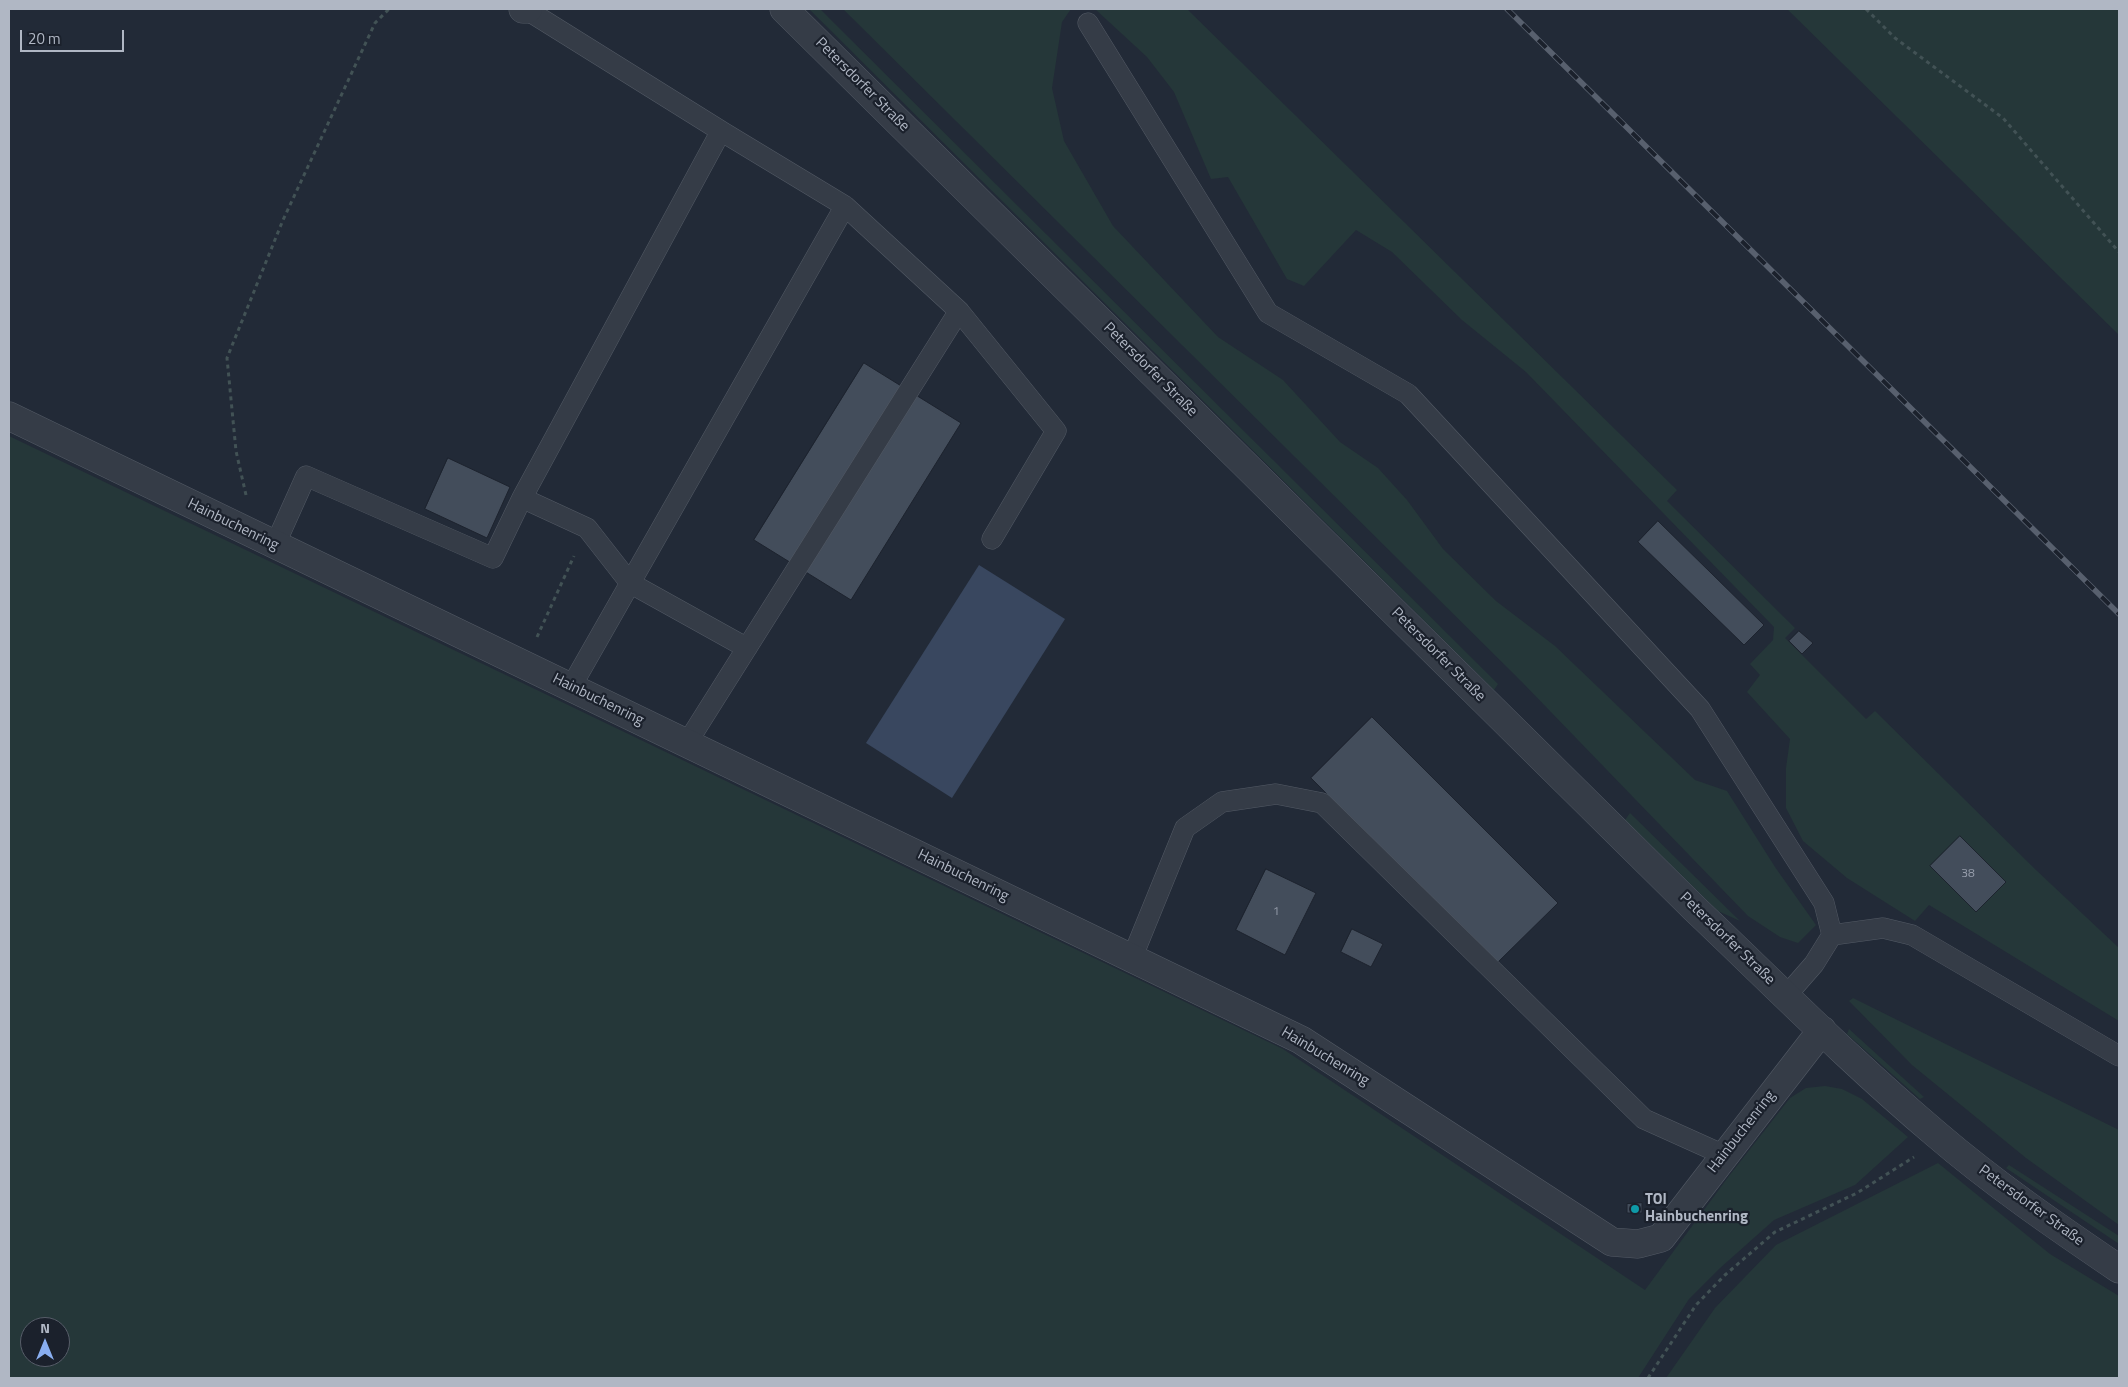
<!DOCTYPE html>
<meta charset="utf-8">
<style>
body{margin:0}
#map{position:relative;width:2128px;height:1387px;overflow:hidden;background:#222a37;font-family:"Titillium Web",sans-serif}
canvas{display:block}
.frame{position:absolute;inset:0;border:10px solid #b0b7c4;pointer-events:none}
.north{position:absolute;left:20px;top:1317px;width:50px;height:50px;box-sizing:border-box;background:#1b212c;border:1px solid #575d69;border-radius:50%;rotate:0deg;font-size:14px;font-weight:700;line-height:20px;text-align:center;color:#b0b7c4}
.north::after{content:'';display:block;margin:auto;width:18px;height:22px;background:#89aef0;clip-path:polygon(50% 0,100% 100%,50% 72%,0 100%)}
.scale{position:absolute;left:20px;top:30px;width:104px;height:22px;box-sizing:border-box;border:2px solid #b0b7c4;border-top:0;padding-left:6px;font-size:15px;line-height:18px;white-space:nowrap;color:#b0b7c4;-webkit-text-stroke:4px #1b212c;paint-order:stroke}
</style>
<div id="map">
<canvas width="2128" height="1387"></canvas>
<div class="frame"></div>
<div class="north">N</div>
<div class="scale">20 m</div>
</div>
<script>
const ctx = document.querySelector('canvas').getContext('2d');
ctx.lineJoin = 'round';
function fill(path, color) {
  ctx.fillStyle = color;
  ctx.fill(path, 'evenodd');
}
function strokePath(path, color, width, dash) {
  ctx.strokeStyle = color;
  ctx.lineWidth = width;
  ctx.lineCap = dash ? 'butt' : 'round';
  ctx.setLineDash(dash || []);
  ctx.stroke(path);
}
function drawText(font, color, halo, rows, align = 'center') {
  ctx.font = font + ' "Titillium Web",sans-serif';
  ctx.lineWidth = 4.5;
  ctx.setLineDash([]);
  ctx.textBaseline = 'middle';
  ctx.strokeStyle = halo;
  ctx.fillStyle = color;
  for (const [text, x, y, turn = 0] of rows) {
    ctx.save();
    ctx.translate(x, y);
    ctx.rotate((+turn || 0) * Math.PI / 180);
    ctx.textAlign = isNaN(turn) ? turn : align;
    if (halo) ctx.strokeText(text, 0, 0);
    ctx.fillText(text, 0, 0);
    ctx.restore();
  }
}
const green = new Path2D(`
 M809 9H820L1498 684 1494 690Z
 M843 9H1071L1062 22 1052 88 1064 141 1113 226 1218 337 1283 380 1340 442 1378 468 1407 500 1443 549 1496 601 1555 646 1695 780 1727 791 1775 867 1816 925 1798 943 1780 937 1748 916 1521 681Z
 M1095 9H1187L1677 490 1667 501 1795 628 1785 638 1866 719 1875 711 2036 870 2119 948V1021L1929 905 1915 921 1847 878 1803 841 1786 808V768L1790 739 1747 692 1760 675 1750 664 1773 640 1774 627 1526 372 1462 320 1392 252 1356 230 1304 286 1287 279 1228 177 1211 179 1174 92 1147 57Z
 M1787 9H2119V335Z
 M9 436 1283 1049 1645 1290 1729 1176 1790 1098 1806 1088 1825 1086 1842 1089 1862 1099 1908 1137 1855 1185 1774 1220 1719 1269 1689 1299 1638 1378H9ZM30 1327H60V1357H30Z
 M1630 813 1740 921 1718 911 1625 820Z
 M1853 998 2119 1130V1225L2026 1158 1912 1065 1849 1001Z
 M1849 1029 1924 1097 1920 1099 1847 1034Z
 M1938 1163 2050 1254 2119 1296V1378H1666L1715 1308 1776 1245Z
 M2009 1165 2119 1236V1244L2006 1168Z`);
const water = new Path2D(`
 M979 565 1065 619 952 798 866 743Z`);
const building = new Path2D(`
 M864 363 961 423 851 600 754 540Z
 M448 458 510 487 487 538 425 509Z
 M1658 521 1764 625 1744 645 1638 542Z
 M1799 631 1813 643 1802 654 1789 641Z
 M1372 717 1558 903 1496 964 1311 778Z
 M1960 836 2006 882 1976 912 1930 866Z
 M1266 869 1316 893 1285 955 1236 930Z
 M1352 929 1383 944 1371 967 1341 952Z
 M1642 1203V1213H1627V1204Z`);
const path = new Path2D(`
 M1866 9 1895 38 2003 118 2119 252
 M246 495 236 451 227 358 283 220 375 23 389 9
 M537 637 574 556
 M1648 1378 1696 1305 1725 1275 1775 1232 1857 1193 1914 1157`);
const service = new Path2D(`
 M527 10 721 131
 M1088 23 1268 313 1408 394 1700 709 1824 903 1832 935 1814 964 1786 996
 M522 498 721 131 845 206
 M275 545 306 476 493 558 522 498 587 528 630 583 747 648
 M571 687 845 206 959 311 1056 431 992 539
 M687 743 959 311
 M1832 935 1883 928 1912 935 2119 1056
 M1132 958 1185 828 1222 802 1276 794 1322 803 1644 1119 1724 1155`);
const minor = new Path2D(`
 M523 9H528
 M784 9 1695 909C1775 985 1852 1063 1936 1134 1993 1183 2057 1227 2119 1269
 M9 416 1301 1040 1612 1242 1638 1244 1661 1238 1822 1030`);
const rail = new Path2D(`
 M1507 9 2119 614`);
const markers = [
 [1635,1209,5,"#0f9aa8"]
];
const numberNames = [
 ["38",1968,874],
 ["1",1276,912]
];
const streetNames = [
 ["Petersdorfer Straße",862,85,45],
 ["Petersdorfer Straße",1150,370,45],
 ["Hainbuchenring",233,525,26],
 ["Petersdorfer Straße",1438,655,45],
 ["Hainbuchenring",598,700,26],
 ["Hainbuchenring",963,876,26],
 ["Petersdorfer Straße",1727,939,44],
 ["Hainbuchenring",1325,1057,31],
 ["Hainbuchenring",1742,1132,-52],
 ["Petersdorfer Straße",2031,1206,36]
];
const poiNames = [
 ["TOI",1645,1200],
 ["Hainbuchenring",1645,1217]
];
fill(green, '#253739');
fill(water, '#39475f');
fill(building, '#434d5b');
strokePath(building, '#1d232e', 1);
strokePath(service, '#535a65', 21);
strokePath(minor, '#535a65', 29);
strokePath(path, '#425255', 3, [4, 4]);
strokePath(service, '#353c47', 20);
strokePath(minor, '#353c47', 28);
strokePath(rail, '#58606e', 5.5);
strokePath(rail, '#1b212c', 4, [11]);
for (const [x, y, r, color] of markers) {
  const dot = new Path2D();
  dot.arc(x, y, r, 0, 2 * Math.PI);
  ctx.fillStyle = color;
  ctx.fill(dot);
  strokePath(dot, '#1b212c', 2);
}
drawText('12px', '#959caa', null, numberNames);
drawText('15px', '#b0b7c4', '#1b212c', streetNames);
drawText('bold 15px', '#b0b7c4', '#1b212c', poiNames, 'left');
</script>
